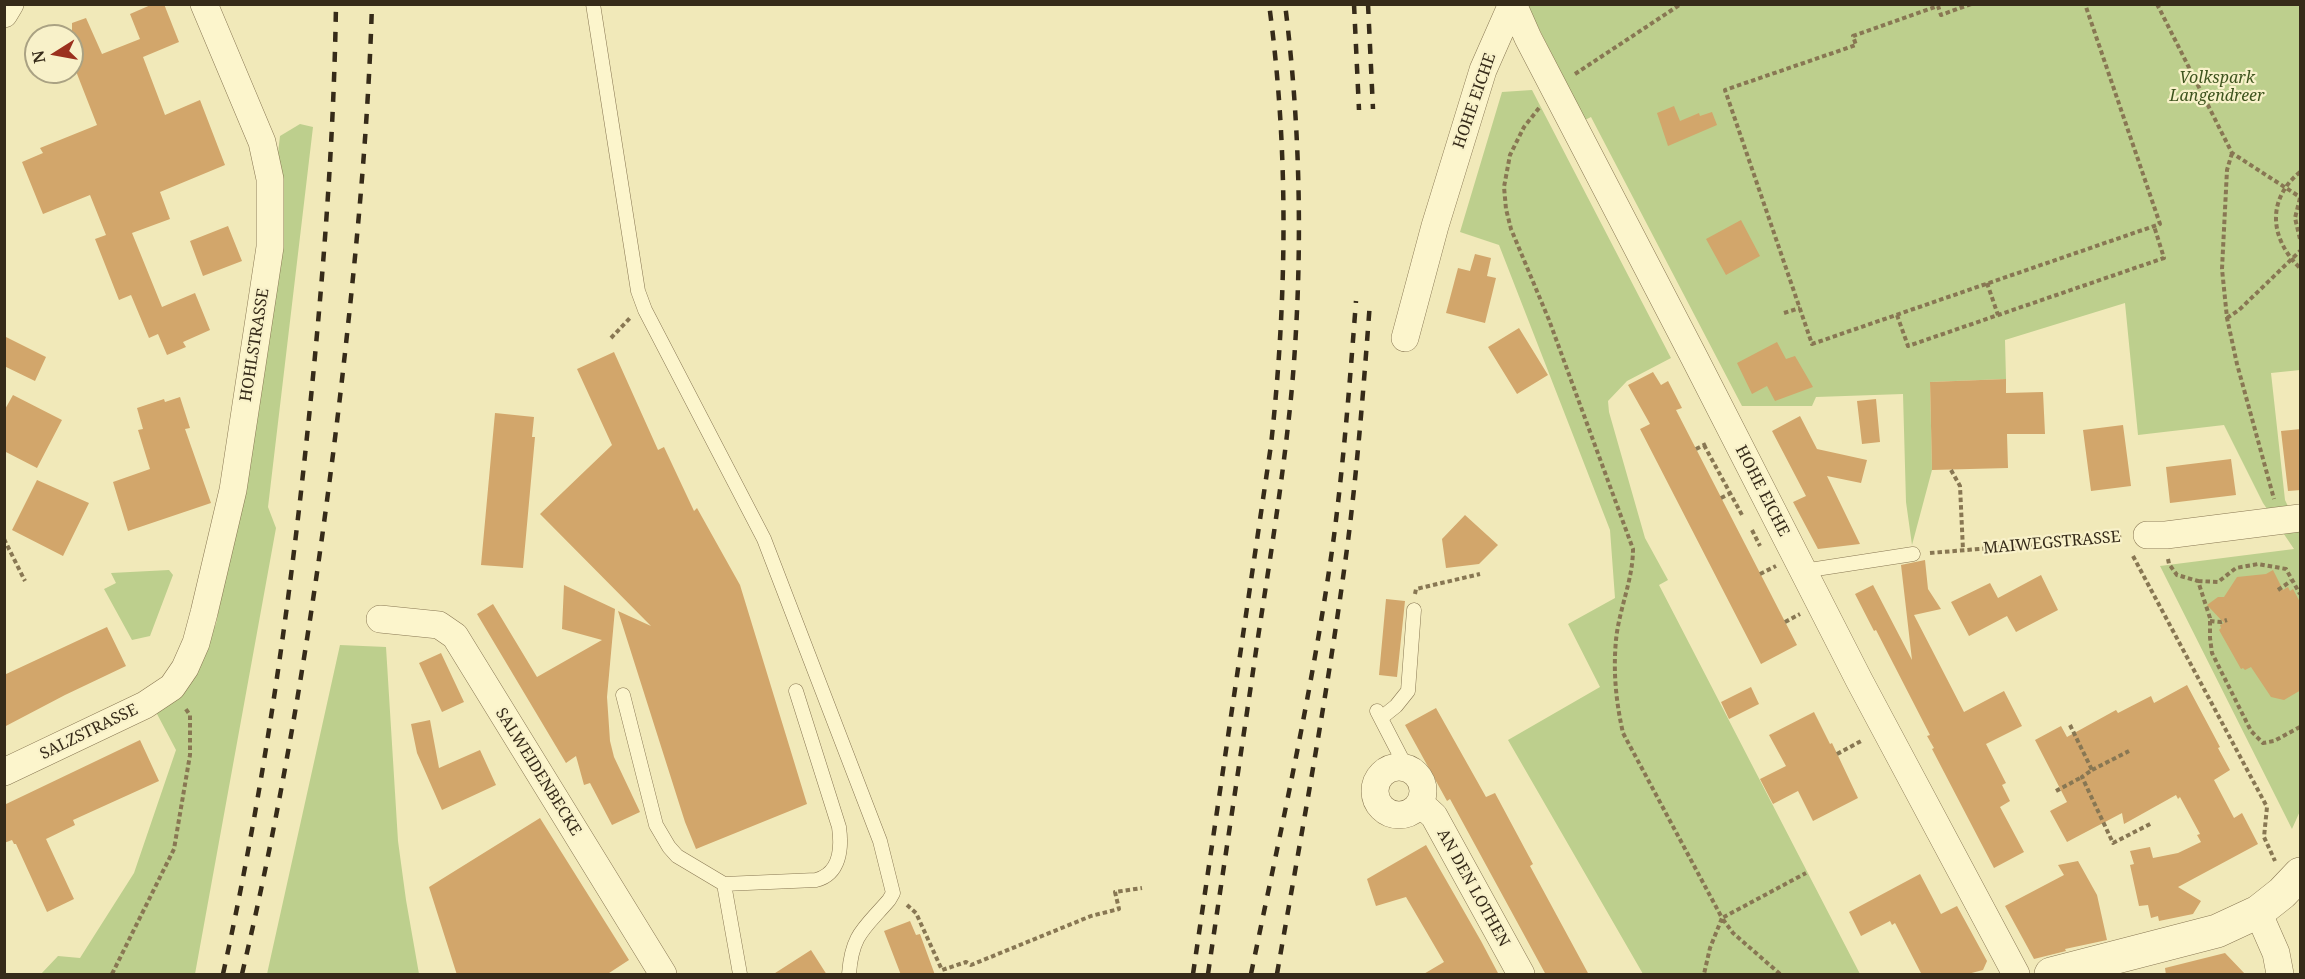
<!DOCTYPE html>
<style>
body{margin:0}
#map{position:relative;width:2305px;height:979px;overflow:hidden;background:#f1e9b9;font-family:"Noto Serif",serif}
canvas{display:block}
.frame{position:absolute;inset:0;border:6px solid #362b19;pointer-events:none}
.north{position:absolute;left:24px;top:24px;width:60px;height:60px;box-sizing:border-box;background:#f8f1c9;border:2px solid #aaa283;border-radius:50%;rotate:259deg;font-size:16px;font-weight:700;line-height:24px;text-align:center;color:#362b19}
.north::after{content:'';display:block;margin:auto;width:21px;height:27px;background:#9b311e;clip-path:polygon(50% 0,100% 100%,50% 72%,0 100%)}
</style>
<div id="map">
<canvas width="2305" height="979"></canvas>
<div class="frame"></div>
<div class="north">N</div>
</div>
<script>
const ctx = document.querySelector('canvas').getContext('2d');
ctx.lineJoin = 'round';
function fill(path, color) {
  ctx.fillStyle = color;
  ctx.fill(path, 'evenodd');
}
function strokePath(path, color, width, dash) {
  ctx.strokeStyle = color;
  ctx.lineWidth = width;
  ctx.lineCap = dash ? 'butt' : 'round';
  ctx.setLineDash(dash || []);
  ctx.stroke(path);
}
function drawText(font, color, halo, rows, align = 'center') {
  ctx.font = font + ' "Noto Serif",serif';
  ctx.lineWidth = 4.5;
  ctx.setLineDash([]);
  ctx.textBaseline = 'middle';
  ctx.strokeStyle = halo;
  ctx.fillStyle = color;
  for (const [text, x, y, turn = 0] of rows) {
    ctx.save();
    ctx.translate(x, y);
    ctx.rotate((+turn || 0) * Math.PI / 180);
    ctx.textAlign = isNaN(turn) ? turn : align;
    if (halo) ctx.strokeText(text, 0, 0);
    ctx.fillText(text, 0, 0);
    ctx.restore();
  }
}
const green = new Path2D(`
 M1527 5H2300V370L2271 373 2285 500 2300 532V811L2292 829 2160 566 2294 549 2263 503 2224 425 2138 435 2125 303 2005 340 2006 379 1930 382 1932 470 1912 545 1906 502 1903 394 1816 397 1812 406H1742L1591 117 1585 120Z
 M1532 90 1671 358 1627 381 1608 401 1609 412 1645 538 1668 580 1659 585 1860 974H1643L1508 740 1600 687 1568 624 1615 598 1610 530 1499 245 1460 232 1502 92Z
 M300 124 313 127 268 507 276 528 195 974H41L58 956 80 958 134 873 176 750 156 712 185 681 216 624 236 515 280 136Z
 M169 570 173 575 150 636 132 640 104 589 116 583 111 573Z
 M340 645 386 647 398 841 406 900 419 974H267Z`);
const building = new Path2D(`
 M153 4H164L179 42 143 57 165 115 200 100 225 165 160 192 170 219 132 233 162 307 195 293 210 330 183 342 186 347 167 355 158 334 149 338 131 295 119 300 95 239 106 235 90 195 43 214 22 162 43 153 40 148 97 125 72 61V23L86 18 102 54 140 39 130 14Z
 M1674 106 1680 121 1699 113 1700 116 1712 112 1717 125 1668 146 1657 113Z
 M1741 220 1760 256 1726 275 1706 239Z
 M228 226 242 261 203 276 190 241Z
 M1475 254 1491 258 1487 276 1496 278 1485 323 1446 313 1458 268 1470 271Z
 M1519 328 1548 375 1517 394 1488 347Z
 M4 336 46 357 35 381 4 366Z
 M1777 342 1786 359 1795 356 1813 387 1775 401 1767 386 1752 394 1737 363Z
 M614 352 658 450 664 447 694 511 697 508 740 585 807 804 696 849 685 822 618 611 651 626 540 514 612 445 577 369Z
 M1653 372 1661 385 1668 381 1682 408 1676 410 1797 645 1761 664 1640 429 1650 424 1628 385Z
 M2006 379V393L2043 392 2045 434H2007L2008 468 1932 470 1930 382Z
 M13 395 62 420 37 468 4 451V411Z
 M180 397 190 428 185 429 211 503 128 531 113 482 150 469 138 430 143 429 137 408 164 399 165 402Z
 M1876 399 1880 442 1862 444 1857 401Z
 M495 413 534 417 532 437H535L523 568 481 565Z
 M1800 416 1817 449 1867 460 1861 483 1827 476 1860 544 1818 549 1793 502 1806 496 1772 431Z
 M2123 425 2131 486 2091 491 2083 430Z
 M2301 429V490L2288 491 2281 431Z
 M2231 459 2236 495 2170 503 2166 467Z
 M37 480 89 503 63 556 12 530Z
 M1465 515 1498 545 1479 564 1446 568 1442 539Z
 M1925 560 1928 589 1941 609 1914 615 1964 712 2004 691 2022 726 1986 744 2006 783 2002 785 2010 801 2000 807 2024 852 1994 868 1932 749 1934 748 1927 736 1930 735 1876 630 1874 631 1855 594 1873 585 1912 660 1901 565Z
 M2273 570 2283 590 2288 587 2290 591 2293 589 2301 604V690L2284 700 2271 697 2251 667 2245 670 2243 668 2241 669 2219 630 2221 628 2220 625 2224 623 2207 605 2218 597H2224L2237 577 2266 574Z
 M2041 575 2058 610 2016 632 2007 616 1969 636 1951 602 1990 583 1998 598Z
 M564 585 615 609 607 697 610 741 614 757 640 812 612 825 590 783 584 785 576 756 566 763 477 614 493 604 537 677 602 640 562 629Z
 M1386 599 1405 601 1397 677 1379 675Z
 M107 627 126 666 65 695 4 727V675Z
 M441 653 464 702 442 712 419 663Z
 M2187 685 2220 747 2218 748 2230 770 2214 780 2234 818 2242 813 2258 844 2178 887 2201 901 2193 914 2159 921 2158 916 2151 918 2148 905 2139 906 2130 865 2134 864 2130 851 2150 847 2153 858 2178 853 2201 842 2197 835 2200 834 2180 797 2178 799 2176 795 2124 824 2122 813 2067 842 2050 811 2067 802 2035 740 2061 726 2067 737 2116 710 2118 713 2151 696 2154 703Z
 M1751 687 1759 704 1729 719 1721 702Z
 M1436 708 1486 797 1495 793 1533 864 1530 866 1589 975H1546L1450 799 1447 801 1405 725Z
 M1814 712 1830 744 1832 743 1858 798 1813 821 1798 791 1773 804 1760 779 1786 766 1769 735Z
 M430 720 439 768 480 750 496 785 442 810 417 753 411 724Z
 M140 740 159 781 73 820 75 825 46 839 74 899 47 912 16 844H14L12 840 4 843V805Z
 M540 818 629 960 606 975H457L429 887Z
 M1426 845 1481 941 1499 975H1422L1444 962 1406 897 1376 906 1367 879Z
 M2078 861 2097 895 2107 940 2065 949 2066 951 2034 959 2005 906 2064 875 2058 865Z
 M1920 874 1941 914 1957 906 1987 961 1983 970 1964 975H1922L1895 923 1892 925 1890 921 1861 936 1849 912Z
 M910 921 916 935 920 934 935 975H901L884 931Z
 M811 950 827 975H772Z
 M2225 953 2246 975H2166L2165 968Z`);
const path = new Path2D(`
 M1971 4 1941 15 1938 6 1853 36 1856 45 1725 90 1812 344 2160 224 2085 4
 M2157 4 2232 153 2300 197
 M1575 74 1681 4
 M1539 108 1524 127 1510 155 1504 187 1506 209 1511 229 1549 320 1633 549C1633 580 1619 609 1616 640 1613 672 1616 702 1623 733L1722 918 1710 948 1704 974
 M2232 153 2227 170 2222 269 2227 318 2237 364 2274 499
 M2300 172C2266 200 2270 239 2300 268
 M2300 198 2295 218 2300 239
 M1987 283 1998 315
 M1784 313 1800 308
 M1897 315 1908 346 2164 258 2154 226
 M2227 318 2239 310 2300 251
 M611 338 631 317
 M1704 445 1742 515
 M1696 449 1706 444
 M1951 470 1960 486 1963 550
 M1721 498 1731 493
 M1752 530 1760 546
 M4 539 25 581
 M1930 553 2123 537
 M2133 556 2267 807 2264 837 2275 861
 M2168 559 2169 564 2177 575 2198 581 2210 618V638L2212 653 2251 731 2263 743 2274 741 2300 727
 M1760 574 1776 566
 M2198 581 2218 582 2236 568 2258 564 2286 569 2300 594
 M2278 590 2291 581
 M1415 594 1416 589 1480 574
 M2210 621 2221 622 2227 620
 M1785 622 1800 614
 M2070 725 2092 770 2082 777 2113 843 2152 823
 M1837 754 1863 740
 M2092 770 2129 751
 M2056 791 2082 777
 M907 905 916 913 942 970 966 962 971 965 1091 916 1119 909 1115 892 1142 888
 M112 974 174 849 190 755V715L185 708
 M1780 974 1733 933 1722 918 1806 873`);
const service = new Path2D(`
 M593 4 638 291 645 310 764 539 880 841 893 893 889 900C864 929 852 934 849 974
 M1803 571 1913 554
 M623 695 656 825 669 847 677 856 724 884 816 880C840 874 842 848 839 827L796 691
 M1377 711 1406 767
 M1381 718 1396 706 1408 691 1414 610
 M724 884 740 974`);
const minor = new Path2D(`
 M1513 4 1528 38 1694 357 1859 680 2016 974
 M4 14 10 4
 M1405 338 1435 226 1483 70 1512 4
 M2147 535H2166L2300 518
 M380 619 439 625 455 636 663 974
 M1375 791a24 24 0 1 1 48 0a24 24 0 1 1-48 0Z
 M4 772 145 705 172 687 185 668 196 643 204 613 233 490 270 247V179L262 142 204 4
 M1421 804 1434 816 1521 974
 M2258 912 2276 953 2280 974`);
const tertiary = new Path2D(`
 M2051 974 2217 931 2258 912 2282 893 2300 874`);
const rail = new Path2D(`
 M1354 4 1359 110
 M1368 4 1373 109
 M223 974C265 784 292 590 311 397 324 266 334 135 336 4
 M242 974C287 784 317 591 340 397 355 267 368 135 372 4
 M1193 974 1271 445C1287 298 1289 151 1269 4
 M1208 974C1224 864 1241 754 1257 644 1270 559 1284 473 1292 387 1303 259 1301 131 1285 4
 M1251 974C1281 829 1314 683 1334 536 1344 458 1350 380 1356 301
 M1277 974C1302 830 1329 686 1348 541 1358 461 1364 382 1370 302`);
const parkNames = [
 ["Volkspark",2217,78],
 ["Langendreer",2217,96]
];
const streetNames = [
 ["HOHE EICHE",1475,101,-71],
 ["HOHLSTRASSE",255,345,-81],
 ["HOHE EICHE",1762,491,63],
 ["MAIWEGSTRASSE",2052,543,-5],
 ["SALZSTRASSE",89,732,-26],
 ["SALWEIDENBECKE",538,772,58],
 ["AN DEN LOTHEN",1473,888,61]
];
fill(green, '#bdcf8d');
fill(building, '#d2a66b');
strokePath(service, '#887753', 15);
strokePath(minor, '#887753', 28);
strokePath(tertiary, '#887753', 34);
strokePath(path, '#887753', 4, [4.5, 3]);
strokePath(service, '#fcf5cc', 14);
strokePath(minor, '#fcf5cc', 27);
strokePath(tertiary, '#fcf5cc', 33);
strokePath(rail, '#362b19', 4.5, [10, 10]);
drawText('italic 16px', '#3e541e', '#f8f1c9', parkNames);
drawText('16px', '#362b19', '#f8f1c9', streetNames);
</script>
